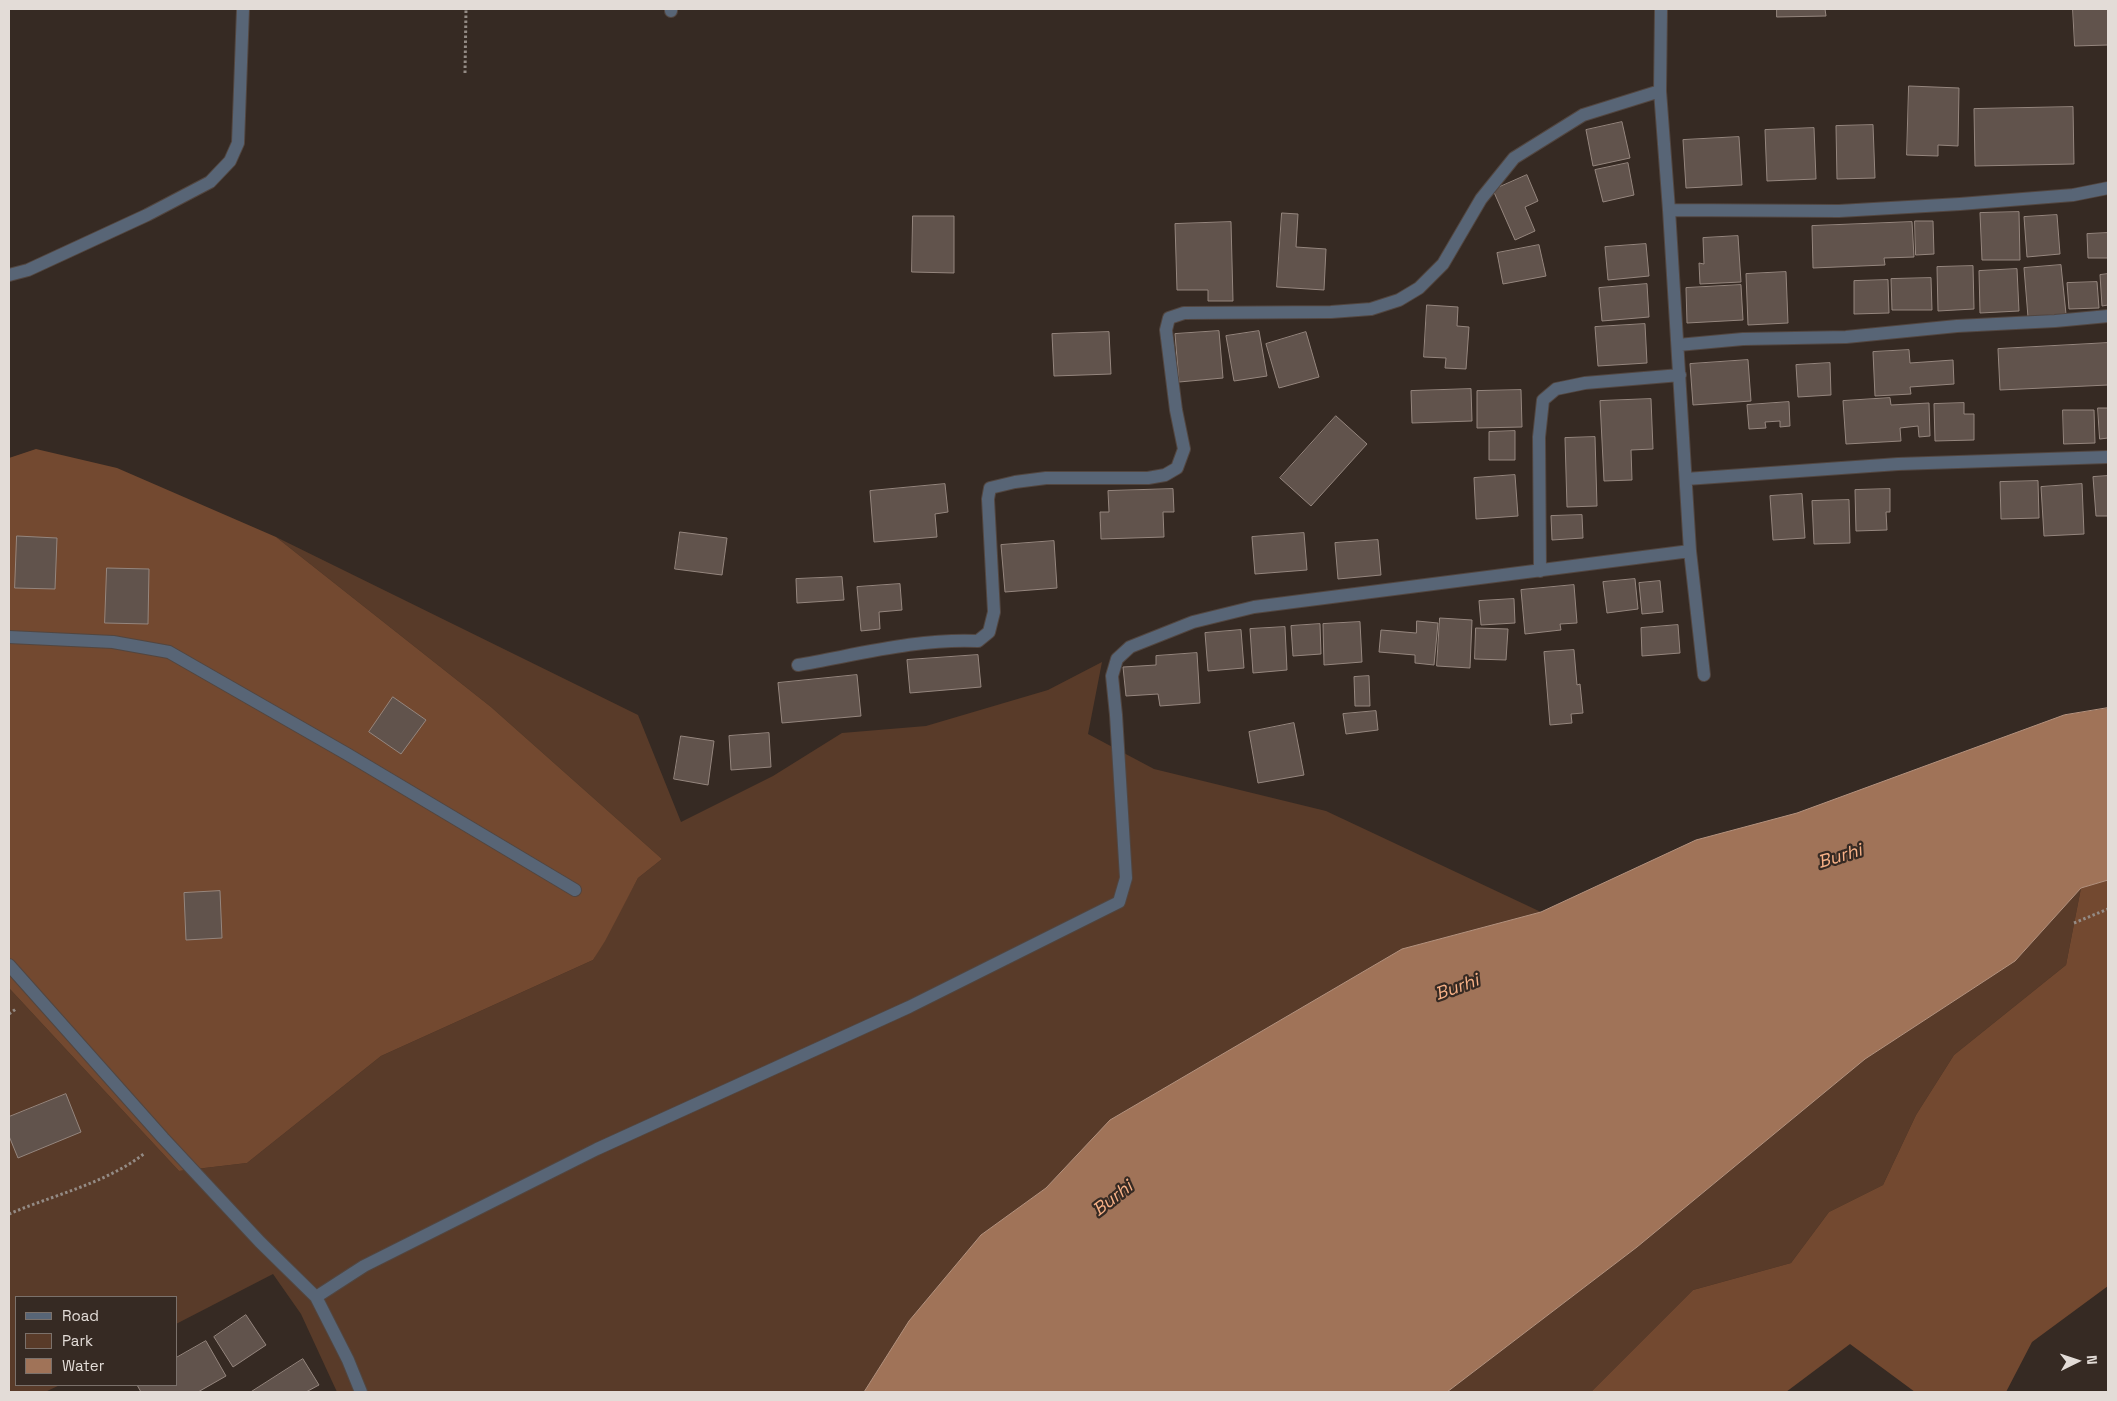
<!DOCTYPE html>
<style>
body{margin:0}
#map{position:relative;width:2117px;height:1401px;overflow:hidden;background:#362a23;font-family:"Space Grotesk",sans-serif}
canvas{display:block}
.frame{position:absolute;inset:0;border:10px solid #e3dcd7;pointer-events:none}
.legend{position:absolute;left:15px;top:1296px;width:162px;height:90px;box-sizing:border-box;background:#362a23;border:1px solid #7b716b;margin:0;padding:6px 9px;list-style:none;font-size:15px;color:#e3dcd7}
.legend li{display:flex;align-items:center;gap:10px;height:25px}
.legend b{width:25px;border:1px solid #7b716b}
.north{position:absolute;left:2052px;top:1336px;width:50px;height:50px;-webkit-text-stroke:4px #362a23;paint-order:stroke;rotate:86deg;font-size:14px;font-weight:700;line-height:20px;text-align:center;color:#e3dcd7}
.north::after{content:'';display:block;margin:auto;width:18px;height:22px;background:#e3dcd7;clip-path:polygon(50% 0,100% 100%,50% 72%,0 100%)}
</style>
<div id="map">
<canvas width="2117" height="1401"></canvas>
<div class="frame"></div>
<ul class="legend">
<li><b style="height:6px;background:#586576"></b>Road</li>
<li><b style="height:14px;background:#593b29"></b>Park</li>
<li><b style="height:14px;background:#a07358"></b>Water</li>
</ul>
<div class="north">N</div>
</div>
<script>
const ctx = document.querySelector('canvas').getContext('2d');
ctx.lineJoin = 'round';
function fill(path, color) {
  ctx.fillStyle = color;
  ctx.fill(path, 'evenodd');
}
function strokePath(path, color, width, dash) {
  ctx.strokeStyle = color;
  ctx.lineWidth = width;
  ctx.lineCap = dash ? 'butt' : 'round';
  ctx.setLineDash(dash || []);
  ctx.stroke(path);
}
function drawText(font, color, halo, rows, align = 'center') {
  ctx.font = font + ' "Space Grotesk",sans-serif';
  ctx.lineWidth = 4.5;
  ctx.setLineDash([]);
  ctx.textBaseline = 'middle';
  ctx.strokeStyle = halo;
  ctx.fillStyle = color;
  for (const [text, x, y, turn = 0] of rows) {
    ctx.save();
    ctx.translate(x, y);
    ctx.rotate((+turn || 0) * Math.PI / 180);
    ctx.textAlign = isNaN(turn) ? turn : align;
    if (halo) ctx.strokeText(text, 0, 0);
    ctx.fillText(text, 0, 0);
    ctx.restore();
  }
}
const green = new Path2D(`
 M276 537 638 715 681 822 773 776 842 733 926 726 1048 690 1102 662 1088 734 1154 769 1326 811 1541 912 1402 949 1110 1120 1046 1188 981 1235 909 1321 864 1392H337L301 1314 273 1274 176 1324V1297H16V1385H60L45 1392H9V988L179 1171 247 1163 381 1056 593 960 638 878 662 859 491 707Z
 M2081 888 2066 965 1954 1055 1916 1115 1883 1185 1829 1212 1791 1263 1693 1290 1591 1392H1447L1637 1247 1865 1059 2015 961Z`);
const forest = new Path2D(`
 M36 449 117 468 276 537 491 707 662 859 638 878 605 941 593 960 381 1056 247 1163 179 1171 9 988V458Z
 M2108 880V1286L2032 1342 2006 1392H1915L1850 1344 1786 1392H1591L1693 1290 1791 1263 1829 1212 1883 1185 1916 1115 1954 1055 2066 965 2081 888Z`);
const water = new Path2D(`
 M2108 708V880L2081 888 2015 961 1865 1059 1637 1247 1447 1392H864L909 1321 981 1235 1046 1188 1110 1120 1402 949 1541 912 1696 840 1797 813 2064 715Z`);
const building = new Path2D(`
 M1777 9H1825L1826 16 1777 17Z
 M2073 9H2108V45L2075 46Z
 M1909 86 1959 88 1958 146 1938 145V156L1907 155Z
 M2073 107 2074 164 1975 166 1974 109Z
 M1622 122 1630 158 1593 166 1586 130Z
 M1873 125 1875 178 1837 179 1836 126Z
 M1814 128 1816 179 1767 181 1765 130Z
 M1739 137 1742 185 1686 188 1683 140Z
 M1628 163 1634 195 1603 202 1595 170Z
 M1527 175 1538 201 1525 207 1535 231 1515 240 1493 190Z
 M2019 212 2020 260H1982L1980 213Z
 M1282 213 1298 214 1296 247 1326 249 1324 290 1277 287Z
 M2057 215 2060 254 2027 257 2024 217Z
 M913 216H954V273L912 272Z
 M1915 221H1933L1934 254 1916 255Z
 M1231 222 1233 301H1208V290H1177L1175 224Z
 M1912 222 1914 257 1884 258 1885 265 1813 268 1812 226Z
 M2108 233V258H2088L2087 234Z
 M1738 236 1741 282 1700 284 1699 263 1704 264 1703 238Z
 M1646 244 1649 276 1608 280 1605 247Z
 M1539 245 1546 276 1503 284 1497 253Z
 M2061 265 2066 314 2028 317 2024 268Z
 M1973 266 1974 309 1938 311 1937 267Z
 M2017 269 2019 311 1980 313 1979 271Z
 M1786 272 1788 323 1748 325 1746 274Z
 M2108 274V305L2102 306 2100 275Z
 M1931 278 1932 310H1892L1891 279Z
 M1888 280 1889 313 1854 314V281Z
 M2097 282 2099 308 2069 309 2067 283Z
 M1647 284 1649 317 1602 321 1599 288Z
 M1741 285 1743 320 1687 323 1686 288Z
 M1427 305 1458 307 1457 326 1469 327 1466 369 1445 368 1446 358 1424 357Z
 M1645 324 1647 363 1598 366 1595 327Z
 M1219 331 1223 378 1179 382 1175 334Z
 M1259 331 1267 376 1234 381 1226 336Z
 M1109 332 1111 374 1054 376 1052 334Z
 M1306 332 1319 377 1279 388 1266 344Z
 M2108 343V385L2000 390 1998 349Z
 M1909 350 1910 363 1953 360 1954 384 1910 387 1911 394 1875 396 1873 352Z
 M1748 360 1751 401 1693 405 1690 364Z
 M1830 363 1831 395 1798 397 1796 365Z
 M1471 389 1472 421 1412 423 1411 391Z
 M1521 390 1522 427 1477 428V391Z
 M1890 398 1891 405 1929 403 1930 436 1919 437 1918 426 1900 428 1901 441 1846 444 1843 401Z
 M1651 399 1653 449 1631 450 1632 480 1604 481 1600 401Z
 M1789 402 1790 426 1780 427V421L1765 422 1766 428 1749 429 1747 405Z
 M1964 403V414H1974V440L1935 441 1934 404Z
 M2098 408H2108V438L2100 439Z
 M2063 410H2094L2095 443 2064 444Z
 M1336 416 1367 444 1311 506 1280 478Z
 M1515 431V460H1489V432Z
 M1595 437 1597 506 1567 507 1565 438Z
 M1515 475 1518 516 1476 519 1474 478Z
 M2108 476V516H2096L2093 477Z
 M2038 481 2039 518 2001 519 2000 482Z
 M945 484 948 512 935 514 937 537 874 542 870 491Z
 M2082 484 2084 534 2044 536 2041 487Z
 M1173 489 1174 512H1163L1164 537 1101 539 1100 512H1109L1108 491Z
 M1890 489V512H1886L1887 530 1856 531 1855 490Z
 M1802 494 1805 538 1773 540 1770 496Z
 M1849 500 1850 543 1814 544 1812 501Z
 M1582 515 1583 538 1552 540 1551 516Z
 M680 532 727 538 722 575 675 569Z
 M1304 533 1307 570 1255 574 1252 537Z
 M17 536 57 538 55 589 15 588Z
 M1378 540 1381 575 1338 579 1335 543Z
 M1054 541 1057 588 1005 592 1001 545Z
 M107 568 149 569 148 624 105 623Z
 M842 577 844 600 797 603 796 579Z
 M1635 579 1638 609 1607 613 1603 582Z
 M1660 581 1663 612 1642 614 1639 583Z
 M900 584 902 610 879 612 880 629 861 631 857 587Z
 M1574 585 1577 623 1560 624 1561 630 1525 634 1521 590Z
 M1514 599 1515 623 1481 625 1479 601Z
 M1440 618 1472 620 1470 668 1437 666Z
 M1417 621 1438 623 1434 665 1415 663V655L1379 652 1381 630 1416 633Z
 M1360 622 1362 662 1324 665 1323 624Z
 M1320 624 1321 654 1293 656 1291 626Z
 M1678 625 1680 653 1642 656 1641 628Z
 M1285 627 1287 670 1253 673 1250 629Z
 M1476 628 1508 629 1506 660 1475 659Z
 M1241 630 1244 668 1208 671 1205 633Z
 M1574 650 1577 685 1580 684 1583 713 1571 714 1572 723 1550 725 1544 652Z
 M1197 653 1200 703 1160 706 1158 694 1126 696 1123 667 1156 665V656Z
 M978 655 981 687 910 693 907 660Z
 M857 675 861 716 782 723 778 683Z
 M1369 676 1370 706H1355L1354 677Z
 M393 697 426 720 401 754 369 732Z
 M1376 711 1378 730 1346 734 1343 714Z
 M1294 723 1304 775 1258 783 1249 732Z
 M769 733 771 767 731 770 729 736Z
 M681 736 714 741 708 785 674 779Z
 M220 891 222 938 186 940 184 893Z
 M66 1094 81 1132 18 1158 9 1136V1117Z
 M246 1315 266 1345 233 1367 214 1337Z
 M206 1341 226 1376 198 1392H141L137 1385H176V1358Z
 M303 1359 319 1385 306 1392H251Z`);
const path = new Path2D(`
 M465 73 466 9
 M2074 923 2108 909
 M9 1014 16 1009
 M9 1214C53 1195 107 1183 145 1153`);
const minor = new Path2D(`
 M1661 9 1660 91 1669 210 1690 551 1704 675
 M671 11V9
 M1669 210 1839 211 1960 204 2073 195 2108 188
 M9 275 28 270 147 215 210 182 230 161 238 143 243 9
 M1678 345 1743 339 1846 337 1957 326 2055 321 2108 316
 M1686 479 1898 464 2108 457
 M1540 571 1539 437 1543 400 1556 389 1585 383 1680 375
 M9 637 113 642 169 652 347 754 575 890
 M798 665C856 655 919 638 978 641L989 632 994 612 988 499 990 488 1015 482 1046 478H1148L1165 475 1177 468 1184 449 1176 410 1166 330 1169 318 1184 313 1331 312 1371 309 1399 300 1419 288 1443 264 1481 199 1514 158 1583 115 1660 91
 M9 965 163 1138 260 1242 316 1297 348 1360 361 1392
 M316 1297 364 1266 597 1149 909 1007 1119 902 1126 878 1116 715 1112 676 1117 659 1130 647 1193 622 1254 607 1690 551`);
const waterNames = [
 ["Burhi",1840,857,-17],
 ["Burhi",1457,988,-20],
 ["Burhi",1113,1199,-38]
];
fill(green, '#593b29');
fill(forest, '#734930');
fill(water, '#a07358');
strokePath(water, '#b4927e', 1);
fill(building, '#61534c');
strokePath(building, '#95867e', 1);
strokePath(minor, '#524640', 14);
strokePath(path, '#948b85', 3, [2.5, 2.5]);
strokePath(minor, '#586576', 12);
drawText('italic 18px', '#f7b187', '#362a23', waterNames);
</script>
